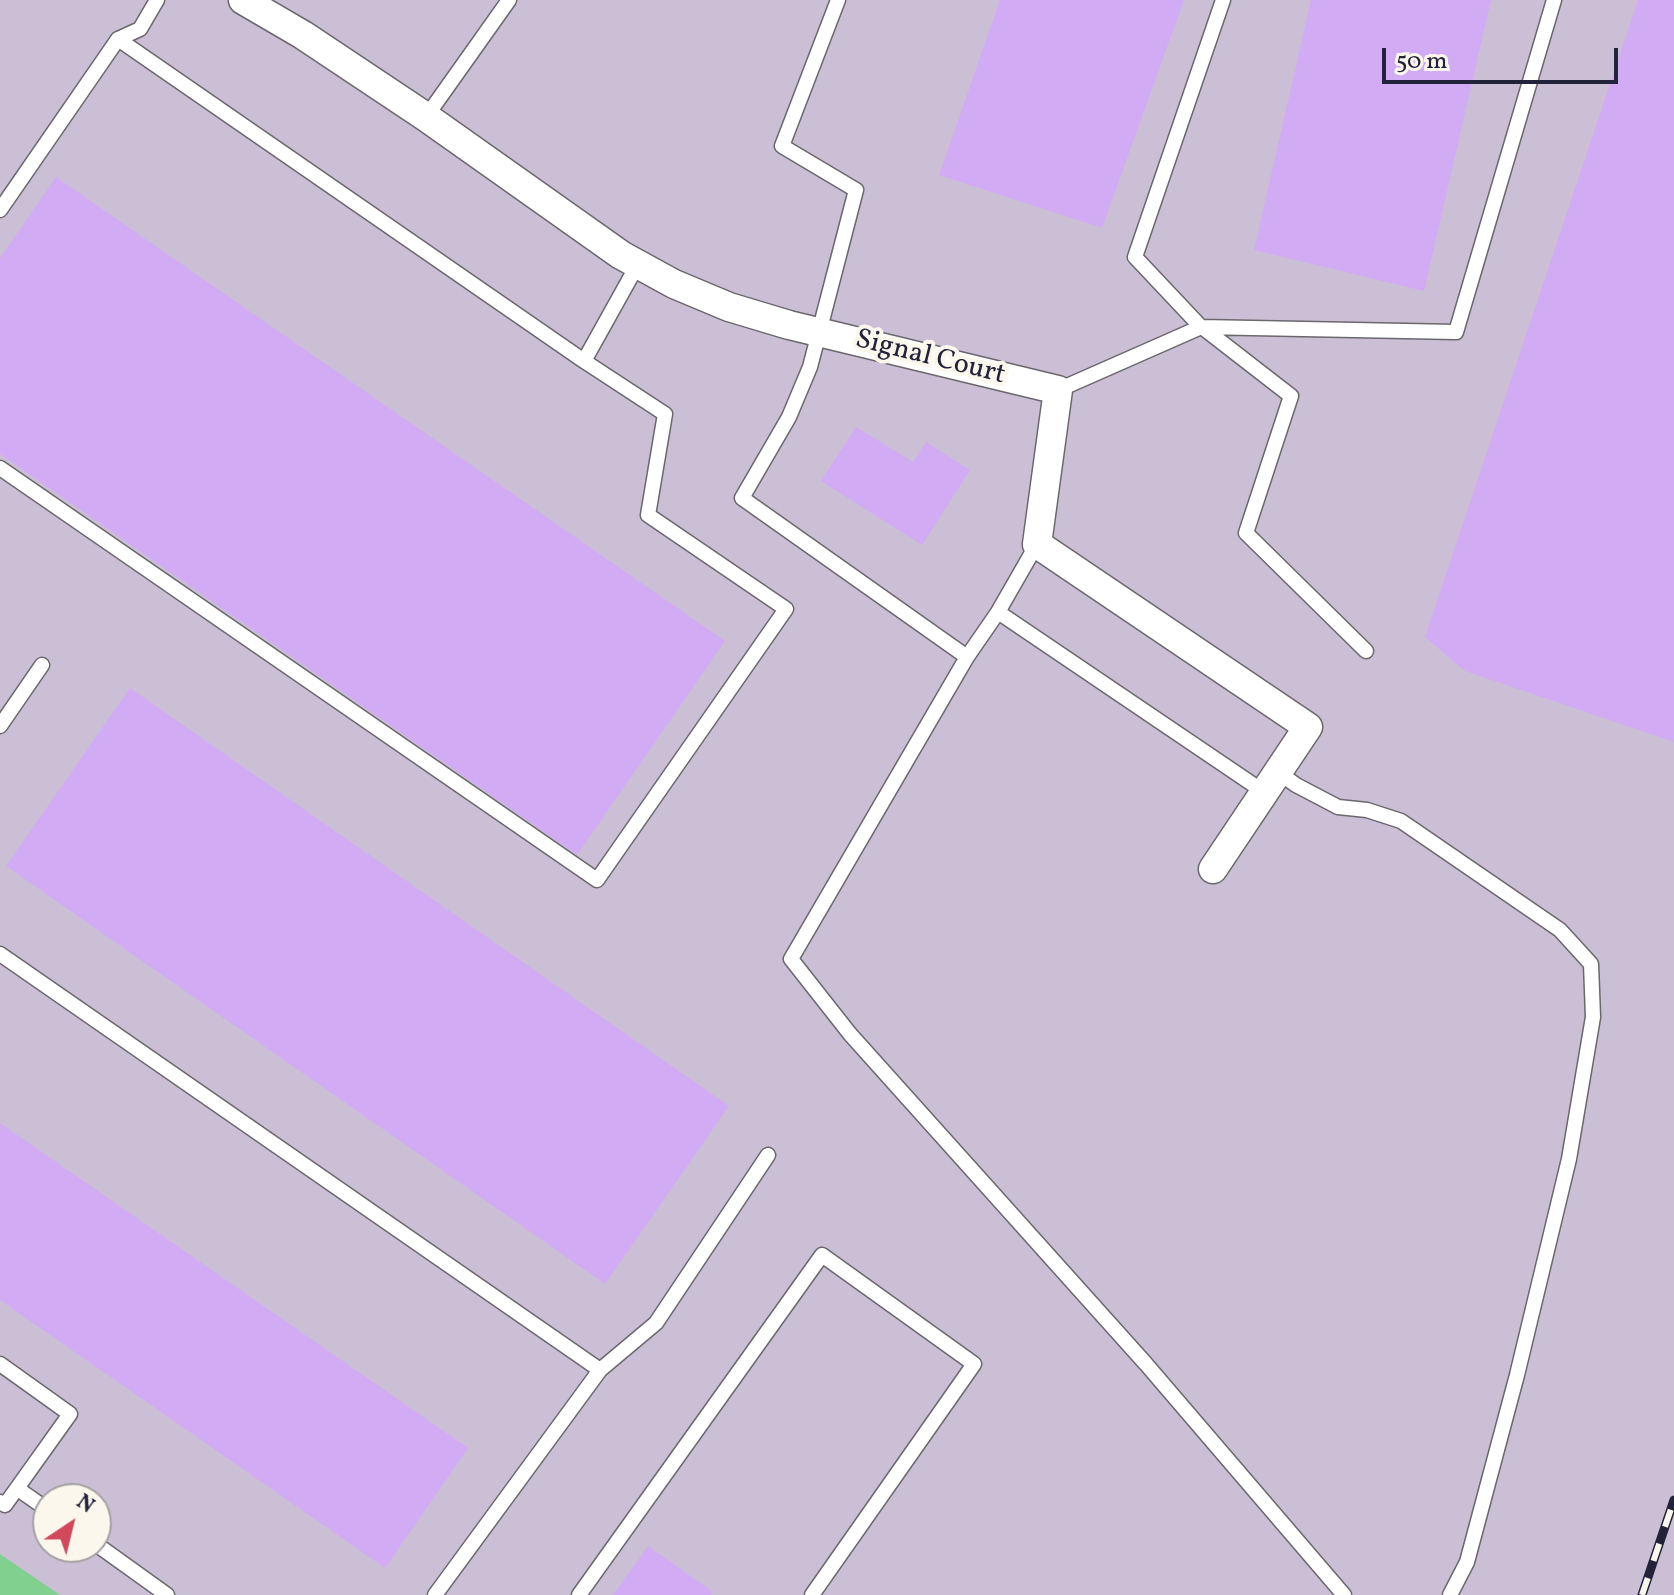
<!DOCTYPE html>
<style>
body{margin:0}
#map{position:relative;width:1674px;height:1595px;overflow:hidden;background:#f0e6ca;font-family:Vollkorn,serif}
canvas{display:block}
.north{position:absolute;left:32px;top:1483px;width:80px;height:80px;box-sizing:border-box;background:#fbf7ec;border:2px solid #a4a2a5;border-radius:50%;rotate:35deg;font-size:22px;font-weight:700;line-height:32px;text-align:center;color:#22223b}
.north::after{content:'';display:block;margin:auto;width:28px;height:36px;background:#d1495b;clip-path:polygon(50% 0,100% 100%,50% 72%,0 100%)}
.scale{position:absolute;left:1382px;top:48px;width:236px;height:36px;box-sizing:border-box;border:4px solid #22223b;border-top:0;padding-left:10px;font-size:24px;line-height:28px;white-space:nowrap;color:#22223b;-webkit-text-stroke:6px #fbf7ec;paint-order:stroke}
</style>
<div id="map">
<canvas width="1674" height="1595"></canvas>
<div class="north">N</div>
<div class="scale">50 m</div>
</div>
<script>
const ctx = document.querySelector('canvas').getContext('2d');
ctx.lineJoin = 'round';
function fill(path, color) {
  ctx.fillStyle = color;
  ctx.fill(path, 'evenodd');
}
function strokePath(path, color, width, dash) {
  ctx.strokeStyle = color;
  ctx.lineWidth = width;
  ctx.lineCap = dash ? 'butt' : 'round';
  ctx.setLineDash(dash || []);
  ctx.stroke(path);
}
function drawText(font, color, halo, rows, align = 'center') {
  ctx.font = font + ' Vollkorn,serif';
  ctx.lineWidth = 8;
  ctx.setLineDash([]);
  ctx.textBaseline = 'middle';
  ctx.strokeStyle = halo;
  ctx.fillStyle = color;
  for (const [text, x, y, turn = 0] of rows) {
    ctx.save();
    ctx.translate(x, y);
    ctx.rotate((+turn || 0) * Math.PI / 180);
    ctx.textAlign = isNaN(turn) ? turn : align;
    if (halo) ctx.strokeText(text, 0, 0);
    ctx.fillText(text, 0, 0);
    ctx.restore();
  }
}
const industrial = new Path2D(`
 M0 0H1674V1595H0ZM48 1499H96V1547H48Z`);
const green = new Path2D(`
 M0 1554 60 1595H0Z`);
const building = new Path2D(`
 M1000 0H1184L1102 228 939 175Z
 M1311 0H1491L1424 291 1254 250Z
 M1638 0H1674V742L1465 671 1425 637Z
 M56 177 725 641 577 855 0 454V258Z
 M856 427 913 462 926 442 970 470 922 545 821 481Z
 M130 688 729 1106 605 1284 6 866Z
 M0 1123 468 1448 385 1568 0 1300Z
 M648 1546 713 1592 711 1595H613Z`);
const lane = new Path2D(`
 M838 0 782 146 856 190 810 367 789 417 742 498 967 657
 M426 117 509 0
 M0 210 118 39 140 29 157 0
 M1201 327 1456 332 1554 0
 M1202 327 1291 396 1246 533 1366 651
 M584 361 638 264
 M1058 390 1201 327 1135 257 1223 0
 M0 468 597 880 786 609 648 515 665 414 584 361 118 39
 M1037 544 998 612 1264 792
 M998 612 967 657 791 959 850 1034 1146 1364 1344 1595
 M0 726 42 665
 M1278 772 1296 785 1338 807 1367 810 1401 821 1560 930 1591 964 1593 1017 1569 1159 1517 1375 1467 1562 1450 1595
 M0 954 600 1370 435 1595
 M0 1364 70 1414 5 1505 0 1502
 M600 1370 656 1323 768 1155
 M18 1489 48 1510
 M96 1544 167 1595
 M579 1595 822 1255 974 1364 812 1595`);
const street = new Path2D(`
 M243 0 303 35 426 117 621 255 674 284 729 307 789 325 1058 390 1037 544 1308 727 1213 869`);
const rail = new Path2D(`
 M1642 1595 1674 1500`);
const streetNames = [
 ["Signal Court",930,359,14]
];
fill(industrial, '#cbbfd5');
fill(green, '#82d08f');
fill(building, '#d2abf5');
strokePath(lane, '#6a676d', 17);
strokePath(street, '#6a676d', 31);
strokePath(lane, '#fff', 14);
strokePath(street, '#fff', 28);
strokePath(rail, '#22223b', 9);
strokePath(rail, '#fbf7ec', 6, [18]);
drawText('28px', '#22223b', '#fbf7ec', streetNames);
</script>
